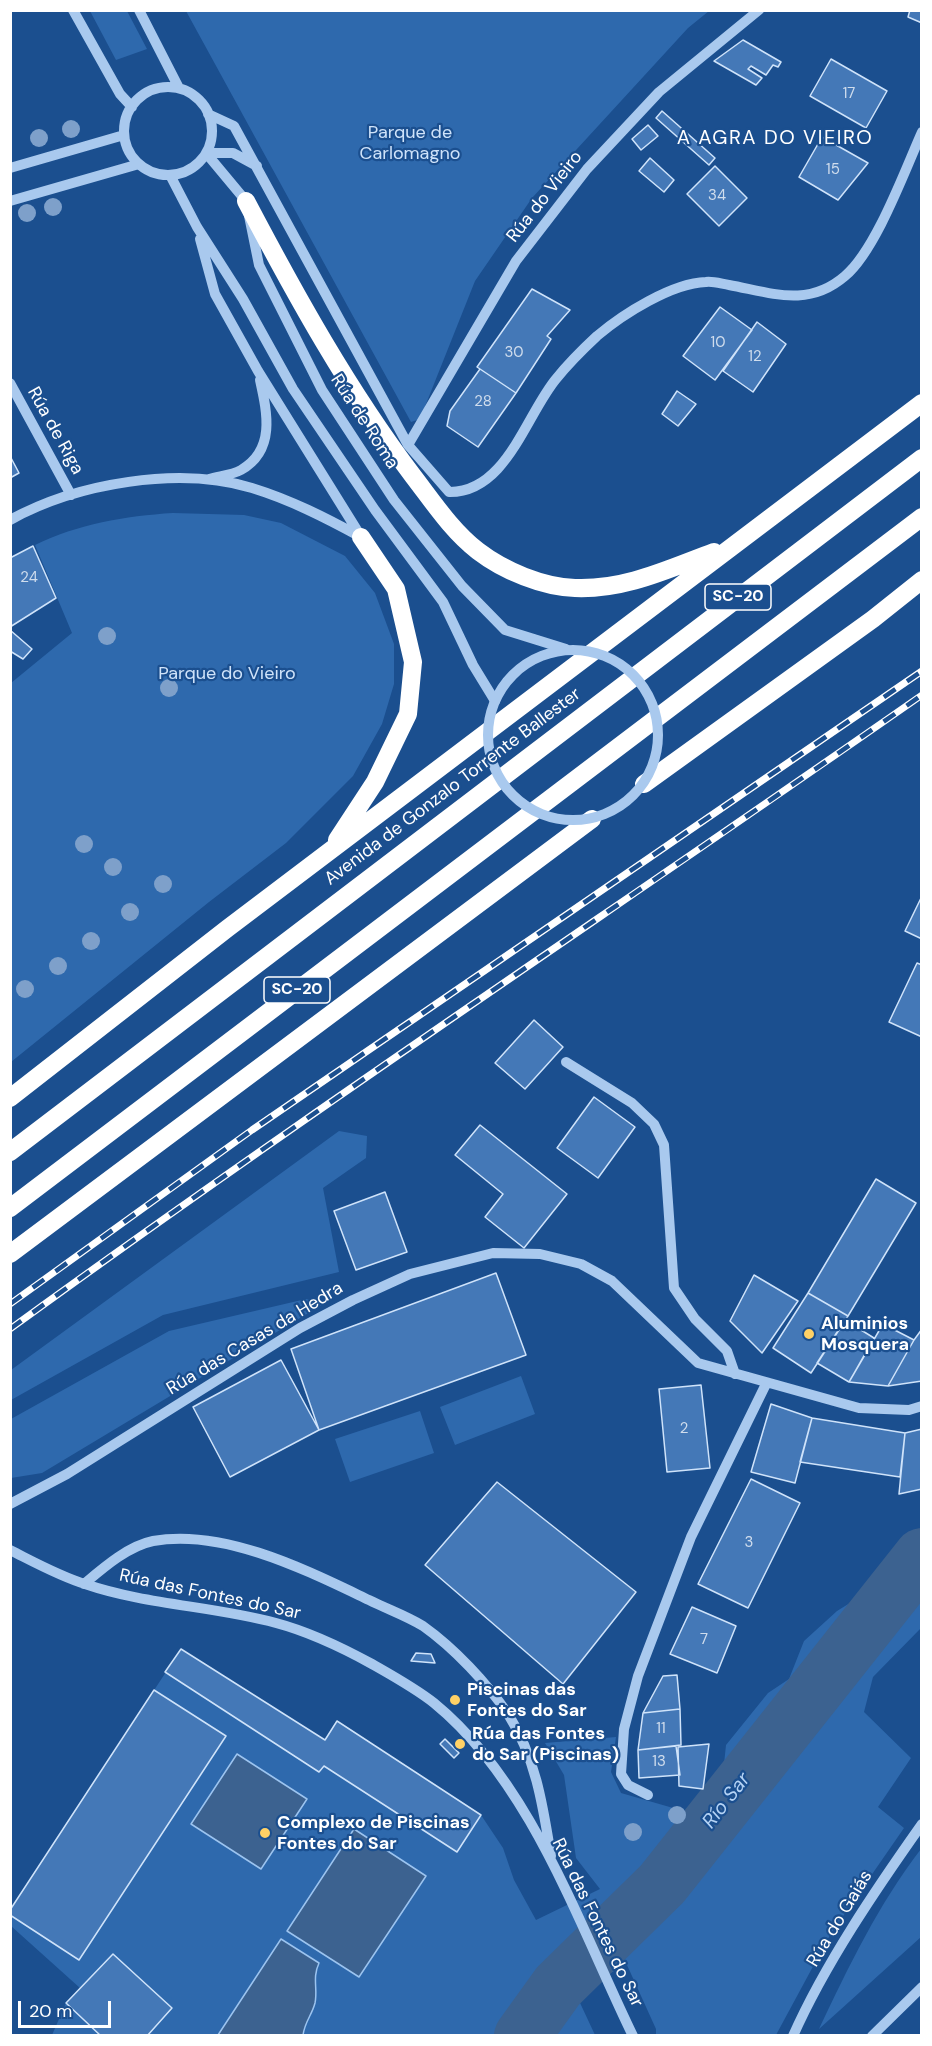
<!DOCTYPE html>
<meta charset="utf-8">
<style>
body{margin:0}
#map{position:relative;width:932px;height:2046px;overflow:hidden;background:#1b4f8f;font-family:"DM Sans",sans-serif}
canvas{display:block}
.frame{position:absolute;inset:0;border:12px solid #fff;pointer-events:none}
.scale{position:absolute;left:18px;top:2001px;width:93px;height:27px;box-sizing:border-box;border:3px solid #fff;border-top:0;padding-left:8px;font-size:18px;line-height:21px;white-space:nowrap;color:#fff;-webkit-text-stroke:4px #1b4f8f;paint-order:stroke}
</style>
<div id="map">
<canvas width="932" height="2046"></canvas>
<div class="frame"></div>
<div class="scale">20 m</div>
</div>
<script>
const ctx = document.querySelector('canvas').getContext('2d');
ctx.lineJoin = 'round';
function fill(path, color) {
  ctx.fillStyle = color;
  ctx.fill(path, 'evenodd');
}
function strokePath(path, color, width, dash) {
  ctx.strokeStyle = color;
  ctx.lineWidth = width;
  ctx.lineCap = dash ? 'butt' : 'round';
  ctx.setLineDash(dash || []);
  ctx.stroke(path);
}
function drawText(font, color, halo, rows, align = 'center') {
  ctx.font = font + ' "DM Sans",sans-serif';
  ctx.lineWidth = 4.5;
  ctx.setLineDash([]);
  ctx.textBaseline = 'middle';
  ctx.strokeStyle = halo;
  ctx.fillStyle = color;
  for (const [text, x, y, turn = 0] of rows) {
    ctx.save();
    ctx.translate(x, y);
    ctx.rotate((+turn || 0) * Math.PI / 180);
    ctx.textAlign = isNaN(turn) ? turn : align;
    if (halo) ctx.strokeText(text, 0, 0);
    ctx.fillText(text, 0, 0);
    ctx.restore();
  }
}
const green = new Path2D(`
 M90 11H127L147 49 116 60Z
 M186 11H709L688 28 532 198 475 281 420 419 411 422Z
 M173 513 244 515 281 523 345 556 375 593 394 644V684L382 724 353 776 286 843 209 902 11 1062V683L72 633 35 545C78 524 125 516 173 513Z
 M339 1131 367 1136 366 1158 323 1188 339 1272 163 1315 11 1400V1370Z
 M306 1299 325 1303 42 1473 11 1478V1419L169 1331Z
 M521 1376 535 1414 455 1445 440 1407Z
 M420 1411 434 1453 350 1482 335 1439Z
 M921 1537V1628L873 1677 864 1712 911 1758 878 1807 904 1828 830 1935 776 2035H656V2029L627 1965 574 1990 595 2035H52L66 2003 80 1988 11 1926V1909L181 1649 324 1740 337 1721 481 1815 503 1848 514 1880 536 1920 600 1889 576 1858 564 1775 545 1743 616 1737 611 1772 621 1793 701 1816 717 1797 722 1783 726 1745 768 1693 789 1679 804 1641 837 1611 866 1593 879 1570Z
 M921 1849V1937L819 2029C849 1966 878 1905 921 1849Z`);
const water = new Path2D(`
 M237 1754 307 1799 261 1869 191 1824Z
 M354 1829 426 1876 359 1977 287 1931Z
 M281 1939 319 1963C312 1978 318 1989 315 2003 312 2015 305 2021 303 2035H218Z`);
const river = new Path2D(`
 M522 2036 558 1986 662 1884 922 1556`);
const building = new Path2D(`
 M910 10H922V23L908 17Z
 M743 40 781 62 778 67 773 65 766 75 751 66 748 69 762 78 756 85 714 61Z
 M831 59 887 91 866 128 810 96Z
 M662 111 715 158 709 165 656 118Z
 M648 125 658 136 641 150 632 139Z
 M822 137 868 163 838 200 799 177Z
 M650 158 674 180 664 192 639 171Z
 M715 166 747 198 719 226 687 194Z
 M532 289 570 310 547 336 551 339 516 393 477 367Z
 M720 307 752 330 715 380 683 356Z
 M757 322 786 344 753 392 723 371Z
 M480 369 516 393 478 447 447 426 450 411Z
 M677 391 696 404 678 426 662 414Z
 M10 456 19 473 10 478Z
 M33 546 56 598 10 627V558Z
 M10 630 32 649 23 659 10 651Z
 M922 896V939L905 931Z
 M917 963 922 965V1037L889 1022Z
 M534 1020 563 1047 525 1089 495 1063Z
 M594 1097 635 1127 598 1178 557 1148Z
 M480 1125 567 1194 524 1248 485 1217 503 1194 455 1155Z
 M876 1179 916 1203 848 1316 808 1293Z
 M385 1192 407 1252 356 1270 334 1211Z
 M496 1273 526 1355 319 1430 291 1349Z
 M754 1275 798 1301 762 1353 730 1321Z
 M808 1293 848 1316 811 1373 773 1348Z
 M845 1320 874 1338 849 1382 817 1363Z
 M883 1324 914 1340 888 1386 849 1382Z
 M922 1329V1381L888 1386 914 1340Z
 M281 1360 319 1430 230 1477 193 1407Z
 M701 1385 710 1468 667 1472 659 1389Z
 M771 1404 812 1418 795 1483 751 1472Z
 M812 1418 905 1433 900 1477 800 1462Z
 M922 1429V1489L899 1494 905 1433Z
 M751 1479 800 1503 748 1608 698 1584Z
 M497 1482 636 1592 563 1684 425 1565Z
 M692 1607 736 1626 717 1673 670 1654Z
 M181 1649 325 1740 337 1721 481 1815 457 1852 324 1766 319 1772 165 1672Z
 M416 1653 431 1654 435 1663 411 1661Z
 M677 1675 680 1709 643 1713 663 1676Z
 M154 1690 226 1736 79 1960 10 1915V1910Z
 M680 1709 681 1745 638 1750 643 1713Z
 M445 1739 459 1753 454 1758 440 1744Z
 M709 1744 703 1789 679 1786 678 1747Z
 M676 1746 680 1775 639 1778 638 1750Z
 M113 1954 172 2008 147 2036H101L66 2003Z`);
const minor = new Path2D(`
 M73 10 120 94 132 107
 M139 10 179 88
 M124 131a44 44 0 1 1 88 0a44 44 0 1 1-88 0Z
 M208 114 234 126 408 445 449 492C506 493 526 415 556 379 568 364 583 349 597 336 623 314 672 283 706 282 713 281 722 284 729 285 772 293 808 308 845 276 876 250 905 170 922 132
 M206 153 246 201 259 265 322 390 394 500 462 586 505 630 566 649
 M206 153H233L257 166
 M10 168 124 135
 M170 175 197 227 243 299 293 389 375 510 443 602 473 665 495 701
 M10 201 139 164
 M200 239 215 294 258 371 360 535
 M10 383 71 495
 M408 445 516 261 587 169 659 92 759 10
 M209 479C219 476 232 475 241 470 276 450 267 412 260 380
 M10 520C77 483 179 466 252 488 291 500 326 518 361 537
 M566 1062 632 1103 654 1124 664 1145 674 1288 695 1319 727 1351 735 1374
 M10 1504 67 1474 300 1328 353 1300 410 1274 493 1253 540 1254 581 1264 612 1281 698 1363 859 1408 909 1410 922 1406
 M10 1550C34 1562 59 1576 85 1584 146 1605 214 1606 276 1623 310 1632 341 1647 372 1664 393 1676 415 1688 434 1703 531 1782 579 1925 633 2036
 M84 1584C103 1568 128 1546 153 1541 224 1528 308 1571 369 1600 387 1609 407 1616 423 1626 454 1648 487 1683 508 1714 536 1758 543 1806 551 1856
 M648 1795 628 1785 621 1774 624 1729 638 1676 691 1537 766 1384
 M793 2036C825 1964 876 1889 922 1824
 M872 2036 922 1987`);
const highway = new Path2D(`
 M246 201C296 296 348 390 413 476 433 502 452 531 478 551 504 571 543 587 575 588 625 590 668 569 714 552
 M644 784 873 619 922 580
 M337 840 375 782 408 714 413 662 396 589 361 537
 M10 1098 228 928 922 403
 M10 1152 922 458
 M10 1208 922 517
 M10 1254 592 819`);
const rail = new Path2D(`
 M10 1304 252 1130 922 671
 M10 1329C310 1111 618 907 922 695`);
const minorBridge = new Path2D(`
 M488 735a85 85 0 1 1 170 0a85 85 0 1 1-170 0Z`);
const trees = [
 [71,129],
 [39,138],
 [53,207],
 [27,213],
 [107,636],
 [169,688],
 [84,844],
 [113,867],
 [163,884],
 [130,912],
 [91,941],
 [58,966],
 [25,989],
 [677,1815],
 [633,1832]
];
const markers = [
 [809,1334,6,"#ffd166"],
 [455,1700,6,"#ffd166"],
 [460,1744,6,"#ffd166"],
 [265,1833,6,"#ffd166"]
];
const numberNames = [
 ["17",849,94],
 ["15",833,170],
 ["34",717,196],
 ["10",718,343],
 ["30",514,353],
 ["12",755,357],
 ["28",483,402],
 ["24",29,578],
 ["2",684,1429],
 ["3",749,1543],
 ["7",704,1640],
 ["11",661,1729],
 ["13",659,1762]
];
const shields = [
 [738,597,66],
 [297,990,66]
];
const shieldNames = [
 ["SC-20",738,597],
 ["SC-20",297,990]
];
const parkNames = [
 ["Parque de",410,133],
 ["Carlomagno",410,154],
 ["Parque do Vieiro",227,674]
];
const streetNames = [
 ["Rúa do Vieiro",545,197,-52],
 ["Rúa de Roma",364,422,57],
 ["Rúa de Riga",55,431,61],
 ["Avenida de Gonzalo Torrente Ballester",453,787,-37],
 ["Rúa das Casas da Hedra",255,1339,-31],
 ["Rúa das Fontes do Sar",210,1595,12],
 ["Rúa do Gaiás",840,1919,-59],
 ["Rúa das Fontes do Sar",597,1923,64]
];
const poiNames = [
 ["Aluminios",821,1324],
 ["Mosquera",821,1345],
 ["Piscinas das",467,1690],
 ["Fontes do Sar",467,1711],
 ["Rúa das Fontes",472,1734],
 ["do Sar (Piscinas)",472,1755],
 ["Complexo de Piscinas",277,1823],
 ["Fontes do Sar",277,1844]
];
const neighbourhoodNames = [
 ["A AGRA DO VIEIRO",775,139]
];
const waterNames = [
 ["Río Sar",727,1801,-52]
];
fill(green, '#2e69ad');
fill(water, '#3c6290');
strokePath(water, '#9cc4f0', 1.5);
strokePath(river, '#3c6290', 56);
fill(building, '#4478b7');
strokePath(building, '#cfe3fa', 1.5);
strokePath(minor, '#a9c9ee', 10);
strokePath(highway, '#fff', 18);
strokePath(rail, '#fff', 7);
strokePath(rail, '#1b4f8f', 4.5, [14]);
strokePath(minorBridge, '#a9c9ee', 10);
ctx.fillStyle = '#7ea0ca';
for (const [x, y] of trees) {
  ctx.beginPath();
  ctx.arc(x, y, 9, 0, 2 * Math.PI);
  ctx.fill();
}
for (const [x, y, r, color] of markers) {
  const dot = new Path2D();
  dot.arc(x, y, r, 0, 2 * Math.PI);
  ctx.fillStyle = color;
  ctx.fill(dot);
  strokePath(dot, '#1b4f8f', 2);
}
drawText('15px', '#d0dded', null, numberNames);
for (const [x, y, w] of shields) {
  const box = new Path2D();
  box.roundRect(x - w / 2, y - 13, w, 26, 4.5);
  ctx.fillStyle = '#1b4f8f';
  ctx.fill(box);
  strokePath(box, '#fff', 1.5);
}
drawText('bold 16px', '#fff', null, shieldNames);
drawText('18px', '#cfe3fa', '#1b4f8f', parkNames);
drawText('18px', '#fff', '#1b4f8f', streetNames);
drawText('bold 18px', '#fff', '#1b4f8f', poiNames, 'left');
ctx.letterSpacing = '1.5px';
drawText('20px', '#fff', '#1b4f8f', neighbourhoodNames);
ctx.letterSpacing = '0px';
drawText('italic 20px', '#b5d3f5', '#1b4f8f', waterNames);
</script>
